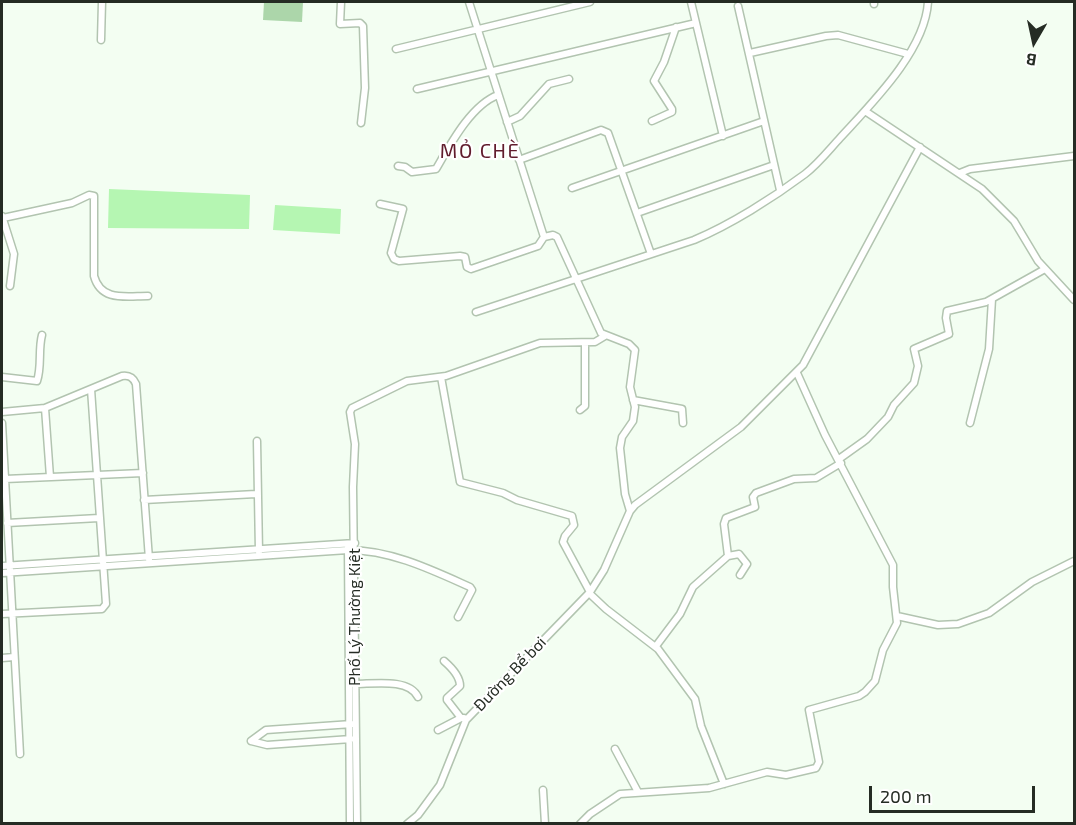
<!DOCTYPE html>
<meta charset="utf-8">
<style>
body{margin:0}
#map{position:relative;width:1076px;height:825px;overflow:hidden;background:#f3fef2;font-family:"Exo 2",sans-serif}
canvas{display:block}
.frame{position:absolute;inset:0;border:3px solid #252c24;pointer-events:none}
.north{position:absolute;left:1004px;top:12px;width:60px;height:60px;-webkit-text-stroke:4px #fff;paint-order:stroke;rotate:189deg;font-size:16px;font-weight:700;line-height:24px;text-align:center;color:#252c24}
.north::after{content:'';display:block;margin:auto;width:21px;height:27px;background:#252c24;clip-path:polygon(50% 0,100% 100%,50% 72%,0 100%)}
.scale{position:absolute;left:869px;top:786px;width:166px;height:27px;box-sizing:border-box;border:3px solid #252c24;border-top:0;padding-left:8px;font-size:18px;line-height:21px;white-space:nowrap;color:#252c24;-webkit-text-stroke:4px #fff;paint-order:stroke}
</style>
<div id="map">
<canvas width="1076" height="825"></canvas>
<div class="frame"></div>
<div class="north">B</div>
<div class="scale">200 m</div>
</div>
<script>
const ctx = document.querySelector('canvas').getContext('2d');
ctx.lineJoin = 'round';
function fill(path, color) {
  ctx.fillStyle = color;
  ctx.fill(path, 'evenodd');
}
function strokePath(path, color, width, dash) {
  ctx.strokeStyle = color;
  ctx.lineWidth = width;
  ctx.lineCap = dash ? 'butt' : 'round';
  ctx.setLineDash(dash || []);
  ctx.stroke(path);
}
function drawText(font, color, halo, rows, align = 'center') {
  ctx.font = font + ' "Exo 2",sans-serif';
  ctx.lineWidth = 4.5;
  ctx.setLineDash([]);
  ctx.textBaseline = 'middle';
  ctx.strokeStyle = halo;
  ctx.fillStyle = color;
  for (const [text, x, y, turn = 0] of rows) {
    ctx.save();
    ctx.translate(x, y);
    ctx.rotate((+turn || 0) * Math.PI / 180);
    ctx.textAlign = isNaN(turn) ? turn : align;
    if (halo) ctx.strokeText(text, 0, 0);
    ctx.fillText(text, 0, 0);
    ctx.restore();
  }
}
const green = new Path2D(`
 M264 2H303L302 22 263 20Z`);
const water = new Path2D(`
 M109 189 250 195 249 229 108 228Z
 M275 205 341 209 340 234 273 230Z`);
const minor = new Path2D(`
 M341 2 340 24 360 23 363 26 365 88 361 123
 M691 2 723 136
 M874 4V2
 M738 6 780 190
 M101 40 102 2
 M396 49 590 2
 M750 53 826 36 838 35 908 54
 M417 89 696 23
 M865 111 982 189 1014 221 1038 261 1074 300
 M652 121 672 112V109L654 81 664 62 676 27
 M507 122 520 116 549 84 569 79
 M519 160 601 130 608 133 651 254
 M398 166 405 167 412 172 436 169C450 145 471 105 498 95
 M960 173 970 169 1074 156
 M572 188 764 121
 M380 204 403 209 391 253 394 259 399 261 460 256 465 257 467 267 471 269 538 246 544 237 469 2
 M637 213 774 165
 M2 216 14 254 10 286
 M3 218 72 203 89 195 94 196V276C101 302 126 296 148 296
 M544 237 553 235 557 237 601 333 629 344 635 350 630 387 635 407 633 421 622 437 620 448 625 494 630 511
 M476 312 694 240C730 225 773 198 805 174 818 164 829 150 840 138 872 103 925 51 928 2
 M2 377 37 381C42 366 38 350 42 335
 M441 377 460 482 503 493 517 500 572 516 574 525 565 536 563 542 590 592
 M633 400 682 409 683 423
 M45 408 50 477
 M580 410 585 406V343
 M2 412 45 408 122 376C129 375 133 377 136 384L149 559
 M2 423 20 754
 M970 423 989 349 992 299
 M257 441 259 552
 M839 459 867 439 888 417 894 405 914 383 918 366 914 349 949 334 946 318 947 311 986 302 1045 269
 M5 479 143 473
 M144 500 256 494
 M7 523 99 518
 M348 548 350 824
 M2 566 355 543
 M2 573 348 550C391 550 432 570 470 587L472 590 458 617
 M740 575 747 564 739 554 728 556 724 524 726 518 755 507 753 497 756 493 794 479 816 478 841 463
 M589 593 606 609 658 649 695 699 701 726 724 784
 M2 614 102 609 106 604 91 389
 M897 616 938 625 958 624 989 613 1032 582 1074 561
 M656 646 680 614 693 587 728 556
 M2 658 14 657
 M444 661C451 667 460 677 460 686L447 698V700L461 718
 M356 684C373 684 409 678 418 697
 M438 730 461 718H464
 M251 741 266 730 352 724
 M251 741 267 745 351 739
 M615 749 638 792
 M543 790 545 824
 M357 824 353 487 355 444 350 412 352 408 407 381 446 376 540 343 595 342 605 336
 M407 824 418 815 440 785 466 720 590 592 604 570 630 511 635 505 741 427 803 365 920 147
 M580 824 590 814 620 794 709 788 767 772 786 775 816 768 819 762 809 710 859 696 865 692 875 681 883 650 897 623 893 587V565L825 435 797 373`);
const streetNames = [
 ["Phố Lý Thường Kiệt",355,617,-90],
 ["Đường Bể bơi",510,674,-46]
];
const quarterNames = [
 ["MỎ CHÈ",480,151]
];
fill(green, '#acd6aa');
fill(water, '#b5f6b2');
strokePath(minor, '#b2c4b0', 9);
strokePath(minor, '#fff', 6);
drawText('16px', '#252c24', '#fff', streetNames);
ctx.letterSpacing = '1.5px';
drawText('20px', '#611c2d', '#fff', quarterNames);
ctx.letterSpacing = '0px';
</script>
